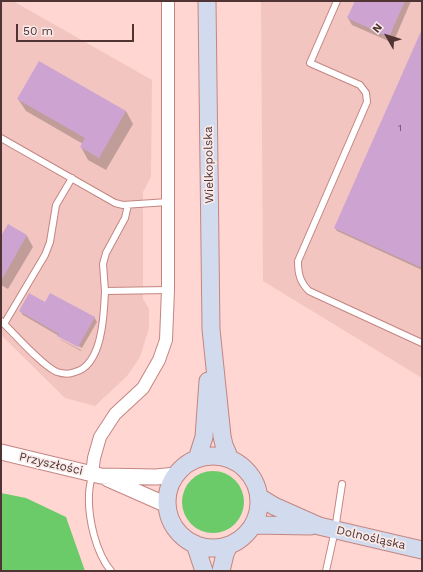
<!DOCTYPE html>
<meta charset="utf-8">
<style>
body{margin:0}
#map{position:relative;width:423px;height:572px;overflow:hidden;background:#ffd6d2;font-family:"Work Sans",sans-serif}
canvas{display:block}
.frame{position:absolute;inset:0;border:2px solid #4f3433;pointer-events:none}
.north{position:absolute;left:367px;top:16px;width:40px;height:40px;-webkit-text-stroke:3px #f9eae9;paint-order:stroke;rotate:309deg;font-size:11px;font-weight:700;line-height:16px;text-align:center;color:#4f3433}
.north::after{content:'';display:block;margin:auto;width:14px;height:18px;background:#4f3433;clip-path:polygon(50% 0,100% 100%,50% 72%,0 100%)}
.scale{position:absolute;left:16px;top:24px;width:118px;height:18px;box-sizing:border-box;border:2px solid #4f3433;border-top:0;padding-left:5px;font-size:12px;line-height:14px;white-space:nowrap;color:#4f3433;-webkit-text-stroke:3px #f9eae9;paint-order:stroke}
</style>
<div id="map">
<canvas width="423" height="572"></canvas>
<div class="frame"></div>
<div class="north">N</div>
<div class="scale">50 m</div>
</div>
<script>
const ctx = document.querySelector('canvas').getContext('2d');
ctx.lineJoin = 'round';
function fill(path, color) {
  ctx.fillStyle = color;
  ctx.fill(path, 'evenodd');
}
function strokePath(path, color, width, dash) {
  ctx.strokeStyle = color;
  ctx.lineWidth = width;
  ctx.lineCap = dash ? 'butt' : 'round';
  ctx.setLineDash(dash || []);
  ctx.stroke(path);
}
function drawText(font, color, halo, rows, align = 'center') {
  ctx.font = font + ' "Work Sans",sans-serif';
  ctx.lineWidth = 3.5;
  ctx.setLineDash([]);
  ctx.textBaseline = 'middle';
  ctx.strokeStyle = halo;
  ctx.fillStyle = color;
  for (const [text, x, y, turn = 0] of rows) {
    ctx.save();
    ctx.translate(x, y);
    ctx.rotate((+turn || 0) * Math.PI / 180);
    ctx.textAlign = isNaN(turn) ? turn : align;
    if (halo) ctx.strokeText(text, 0, 0);
    ctx.fillText(text, 0, 0);
    ctx.restore();
  }
}
const built = new Path2D(`
 M1 1H13L152 80 151 177 143 192V299L149 309V328L140 357 127 376 95 406 65 398 1 335Z
 M261 1H422V378L263 281Z`);
const green = new Path2D(`
 M182 502a31 31 0 1 1 62 0a31 31 0 1 1-62 0Z
 M1 493 26 498 66 517 85 571H1Z`);
const shadow = new Path2D(`
 M356 1H411L393 43 352 25 348 18Z
 M422 32V270L337 231 335 228Z
 M18 99 126 111 133 124 106 170 88 160 81 147 83 144 26 111Z
 M8 226 27 236 33 247 8 289 1 285V238Z
 M45 303 94 317 97 322 82 348 60 336V338L59 336 23 315 20 311Z
 M60 339 81 350V351L61 340Z`);
const building = new Path2D(`
 M355 1H405L389 37 347 18Z
 M422 29V268L334 228Z
 M39 61 126 111 99 158 80 147 85 138 17 99Z
 M8 224 27 235 1 281V236Z
 M29 293 45 302 50 293 95 317 78 347 57 336 59 334 19 311Z`);
const service = new Path2D(`
 M337 1 310 63 360 85 366 93 367 102 298 261C298 274 300 282 309 291L422 343
 M1 138 115 203 123 205 168 202
 M105 291 103 264 106 253 125 218 128 205
 M1 321C14 333 42 366 57 372 63 374 70 374 75 372 103 365 104 313 105 291L168 290
 M4 324 45 255 50 242 56 205 72 178
 M92 474C91 481 89 488 89 495 88 519 96 553 111 571
 M326 571 335 530 342 484`);
const minor = new Path2D(`
 M92 474 94 458 100 437 115 414 143 388 159 360 166 340 168 290V1`);
const tertiary = new Path2D(`
 M1 452 101 476 156 477 176 475
 M108 479 167 505`);
const secondary = new Path2D(`
 M207 1 211 329 222 436 224 445 230 459
 M167 502a46 46 0 1 1 92 0a46 46 0 1 1-92 0Z
 M197 459 204 437 208 381
 M259 497 274 506 319 526 422 550
 M253 525 311 526
 M195 544 204 571
 M221 571 225 554 229 545`);
const numberNames = [
 ["1",400,128]
];
const streetNames = [
 ["Wielkopolska",209,165,-91],
 ["Przyszłości",51,464,13],
 ["Dolnośląska",371,538,13]
];
fill(built, '#f2c5c1');
fill(green, '#6acb68');
fill(shadow, '#0003');
fill(building, '#cda4d1');
strokePath(service, '#c48581', 8);
strokePath(minor, '#c48581', 14);
strokePath(tertiary, '#c48581', 17);
strokePath(secondary, '#c48581', 19);
strokePath(service, '#fff', 6);
strokePath(minor, '#fff', 12);
strokePath(tertiary, '#fff', 15);
strokePath(secondary, '#d1dbed', 17);
drawText('10px', '#6e505a', null, numberNames);
drawText('12px', '#4f3433', '#f9eae9', streetNames);
</script>
